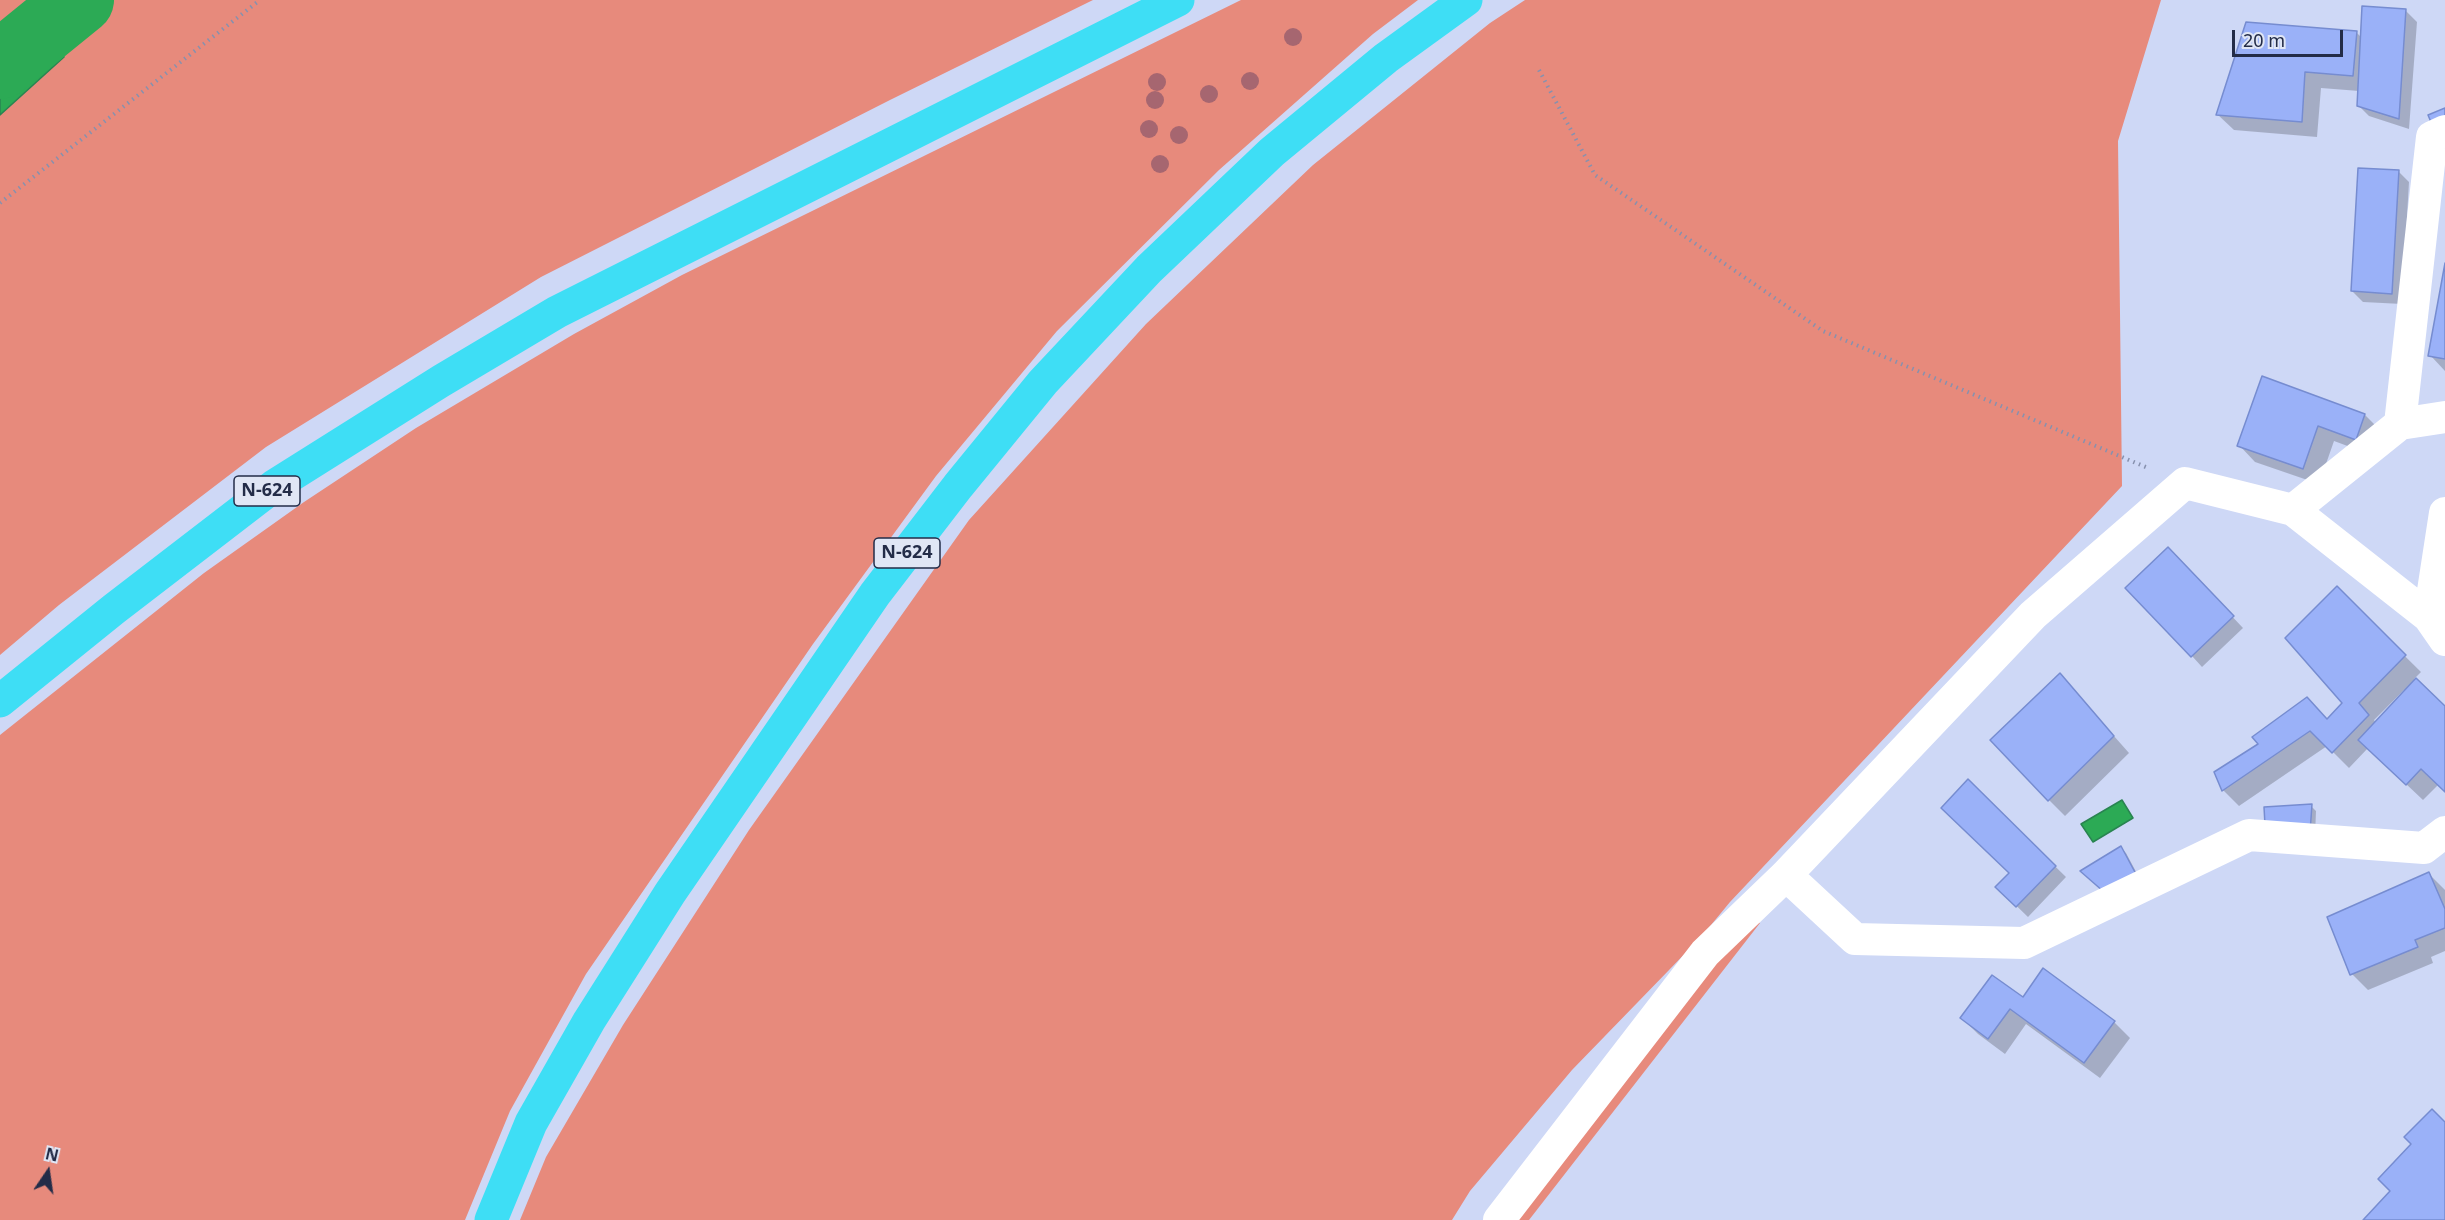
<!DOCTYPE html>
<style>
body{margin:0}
#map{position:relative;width:2445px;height:1220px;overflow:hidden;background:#ced8f6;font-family:"Noto Sans",sans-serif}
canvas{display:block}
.north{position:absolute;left:18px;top:1142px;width:60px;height:60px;-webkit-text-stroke:4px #e0e6f5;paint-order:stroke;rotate:13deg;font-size:16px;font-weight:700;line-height:24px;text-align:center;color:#232c48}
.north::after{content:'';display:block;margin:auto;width:21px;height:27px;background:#232c48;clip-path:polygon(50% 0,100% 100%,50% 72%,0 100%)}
.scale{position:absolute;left:2232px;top:30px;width:111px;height:27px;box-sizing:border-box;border:3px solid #232c48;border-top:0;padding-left:8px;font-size:18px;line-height:21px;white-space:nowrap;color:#232c48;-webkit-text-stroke:4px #e0e6f5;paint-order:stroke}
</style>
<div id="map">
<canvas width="2445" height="1220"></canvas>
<div class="north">N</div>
<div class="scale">20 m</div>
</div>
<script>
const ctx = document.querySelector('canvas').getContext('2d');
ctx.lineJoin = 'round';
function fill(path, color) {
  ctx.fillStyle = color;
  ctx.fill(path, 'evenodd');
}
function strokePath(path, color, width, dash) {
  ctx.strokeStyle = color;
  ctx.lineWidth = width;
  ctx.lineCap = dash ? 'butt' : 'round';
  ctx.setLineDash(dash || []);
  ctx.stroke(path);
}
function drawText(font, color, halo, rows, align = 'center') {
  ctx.font = font + ' "Noto Sans",sans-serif';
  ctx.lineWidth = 4.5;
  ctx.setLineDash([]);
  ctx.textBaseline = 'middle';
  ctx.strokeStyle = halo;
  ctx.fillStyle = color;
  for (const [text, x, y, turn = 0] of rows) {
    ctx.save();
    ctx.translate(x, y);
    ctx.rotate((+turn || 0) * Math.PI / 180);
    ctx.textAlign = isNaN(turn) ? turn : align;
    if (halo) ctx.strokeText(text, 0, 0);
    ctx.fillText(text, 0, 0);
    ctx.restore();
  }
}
const green = new Path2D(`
 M0 0H1093L890 100 541 277 266 447 59 605 0 655V115L64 57 28 35 0 57Z
 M1241 0H1418L1373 34 1219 170 1057 331 936 476 813 644 586 974 510 1111 465 1220H0V735L204 573 304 502 416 428 574 334 682 275Z
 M1525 0H2161L2118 141 2122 486 1730 902 1702 936 1572 1070 1470 1191 1452 1220H520L546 1157 623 1025 749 830 969 520 1146 324 1313 165 1490 23Z
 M1749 916 1760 923 1529 1220H1508Z`);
const water = new Path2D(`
 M28 34 64 57 0 115V57Z
 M2122 800 2133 818 2093 842 2081 824Z`);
const shadow = new Path2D(`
 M2406 11 2417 22 2409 129 2369 116 2358 105 2359 91 2321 88 2317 137 2234 130 2217 114 2356 32 2362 38Z
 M2398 171 2409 182 2402 304 2363 302 2352 291Z
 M2445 272V371L2430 355Z
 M2263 378 2365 415 2381 431 2372 455 2334 441 2319 484 2255 462 2239 445Z
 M2179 560 2243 628 2202 667 2192 656Z
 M2337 589 2421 672 2414 679 2445 708V790L2439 784 2423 800 2368 748 2349 768 2327 746 2239 806 2223 790 2216 773 2327 720 2344 703ZM2404 690 2406 692 2376 723 2374 720Z
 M2060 675 2129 753 2065 816 2049 800Z
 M1968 781 2066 877 2028 917 1997 887 2011 873Z
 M2311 806 2316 811 2315 837 2265 808Z
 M2121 848 2126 853 2141 881 2110 896Z
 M2429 874 2445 890V951L2431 957 2433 963 2368 990 2352 974Z
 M2024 999 2114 1022 2130 1038 2100 1078 2026 1024 2005 1054 1978 1034 1962 1018Z`);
const river = new Path2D(`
 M0 65 80 0`);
const building = new Path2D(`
 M2362 6 2406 9 2399 119 2357 106Z
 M2246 22 2357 31 2353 76 2305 72 2302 122 2216 115Z
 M2445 108V122L2433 127 2428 115Z
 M2358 168 2399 170 2392 294 2351 291Z
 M2445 263V359L2428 356Z
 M2262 376 2365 414 2356 440 2318 426 2303 469 2237 446Z
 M2168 547 2234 616 2191 657 2125 588Z
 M2337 586 2406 655 2359 703 2369 715 2332 753 2310 731 2222 791 2214 772 2258 744 2252 737 2307 697 2327 719 2342 703 2285 638Z
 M2060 673 2114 736 2048 801 1990 740Z
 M2416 678 2445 706V792L2421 769 2406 785 2358 740Z
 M1968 779 2056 866 2016 907 1995 887 2009 873 1941 808Z
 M2312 804 2310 833 2265 825 2264 807Z
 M2121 846 2137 876 2104 892 2080 871Z
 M2429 872 2445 909V928L2415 940 2418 947 2350 975 2327 917Z
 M2043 968 2115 1021 2084 1063 2010 1009 1988 1039 1960 1018 1992 975 2023 997Z
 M2432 1109 2445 1122V1220H2363L2390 1191 2378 1179 2411 1144 2404 1137Z`);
const path = new Path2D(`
 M1539 70 1595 175 1823 331 2148 468
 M0 203 260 0`);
const street = new Path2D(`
 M2400 424 2445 417
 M2293 510 2400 424 2432 137 2445 131
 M2429 617 2445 513
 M1786 875 1855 939 2024 943 2249 835 2424 848 2445 832
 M1499 1220 1705 953 1786 875 2033 615 2185 483 2293 510 2429 617 2445 640`);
const highway = new Path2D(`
 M0 701 114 609 274 486 441 381 557 312 1178 0
 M491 1220 531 1123 589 1021 670 893 875 594 958 486 1043 382 1149 269 1272 152 1386 58 1466 0`);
const trees = [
 [1293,37],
 [1250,81],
 [1157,82],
 [1209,94],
 [1155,100],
 [1149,129],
 [1179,135],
 [1160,164]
];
const shields = [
 [267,491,66],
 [907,553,66]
];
const shieldNames = [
 ["N-624",267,491],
 ["N-624",907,553]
];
fill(green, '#e78a7c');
fill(water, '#2caa55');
strokePath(water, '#298451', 1.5);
fill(shadow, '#0003');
strokePath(river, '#2caa55', 68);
fill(building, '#9ab1f8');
strokePath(building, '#768cd0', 1.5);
strokePath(path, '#8791ae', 4, [1.5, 4.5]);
strokePath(street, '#fff', 32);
strokePath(highway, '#3edef5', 33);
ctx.fillStyle = '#a66670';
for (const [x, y] of trees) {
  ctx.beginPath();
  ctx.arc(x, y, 9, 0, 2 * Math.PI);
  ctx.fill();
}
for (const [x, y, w] of shields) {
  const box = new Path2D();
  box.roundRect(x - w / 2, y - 15, w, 30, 4.5);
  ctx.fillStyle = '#e0e6f5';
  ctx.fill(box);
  strokePath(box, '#232c48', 1.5);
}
drawText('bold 18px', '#232c48', null, shieldNames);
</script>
